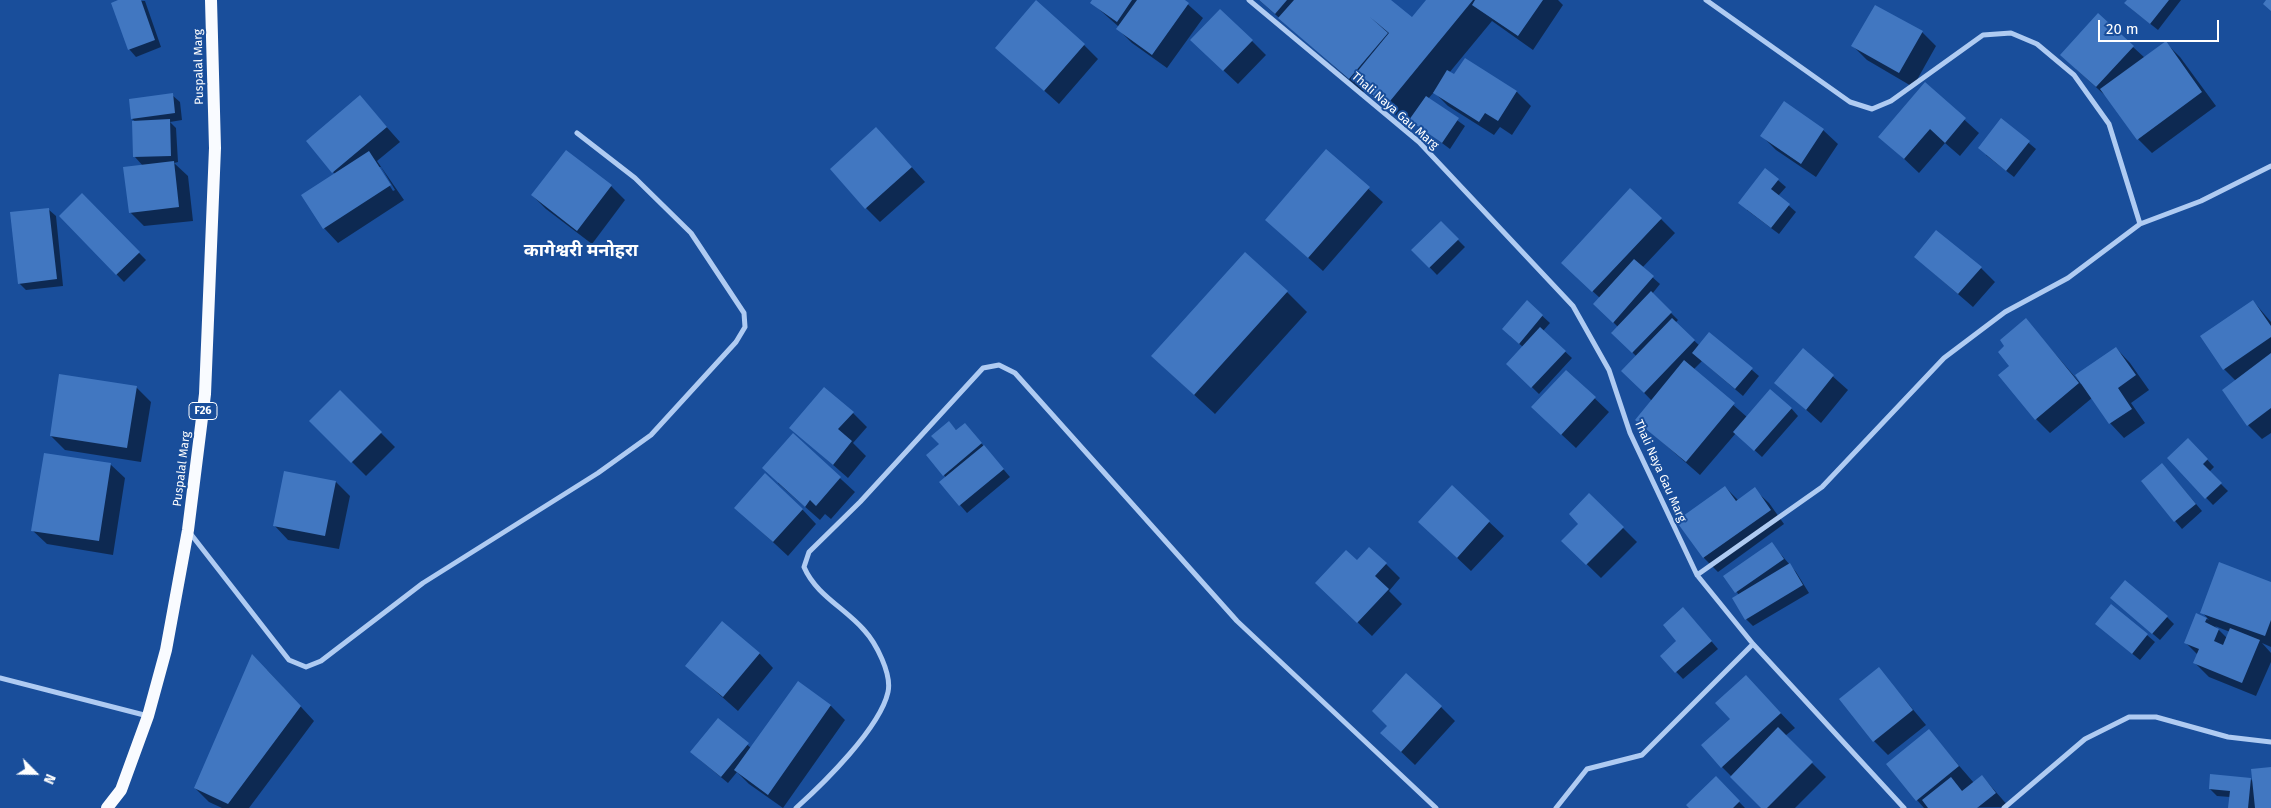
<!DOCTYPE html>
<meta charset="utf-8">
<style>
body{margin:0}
#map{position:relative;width:2271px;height:808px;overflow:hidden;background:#194e9b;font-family:"Fira Sans",sans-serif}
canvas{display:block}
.north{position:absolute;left:10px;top:748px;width:50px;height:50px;-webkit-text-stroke:4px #194e9b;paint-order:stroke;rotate:113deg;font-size:14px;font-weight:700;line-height:20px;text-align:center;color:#fff}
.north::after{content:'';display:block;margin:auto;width:18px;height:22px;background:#fff;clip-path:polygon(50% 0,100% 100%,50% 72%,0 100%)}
.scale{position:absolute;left:2098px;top:20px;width:121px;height:22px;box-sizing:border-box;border:2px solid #fff;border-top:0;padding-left:6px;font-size:15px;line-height:18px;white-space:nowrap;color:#fff;-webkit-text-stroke:4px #194e9b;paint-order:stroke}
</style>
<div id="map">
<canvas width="2271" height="808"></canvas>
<div class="north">N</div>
<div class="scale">20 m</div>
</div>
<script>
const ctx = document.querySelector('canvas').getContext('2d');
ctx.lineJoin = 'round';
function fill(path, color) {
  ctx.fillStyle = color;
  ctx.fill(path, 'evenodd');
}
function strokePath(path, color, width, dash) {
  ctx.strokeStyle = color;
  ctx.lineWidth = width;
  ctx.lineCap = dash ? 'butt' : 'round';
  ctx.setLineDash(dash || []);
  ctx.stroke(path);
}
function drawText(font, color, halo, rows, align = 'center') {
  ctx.font = font + ' "Fira Sans","Noto Sans Devanagari",sans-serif';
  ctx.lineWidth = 4;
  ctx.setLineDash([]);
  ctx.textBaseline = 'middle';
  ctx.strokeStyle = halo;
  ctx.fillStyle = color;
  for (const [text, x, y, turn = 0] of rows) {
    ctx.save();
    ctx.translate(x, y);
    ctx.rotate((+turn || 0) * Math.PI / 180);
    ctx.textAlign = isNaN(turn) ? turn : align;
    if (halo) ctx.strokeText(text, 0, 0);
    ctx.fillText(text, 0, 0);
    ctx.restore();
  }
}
const shadow = new Path2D(`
 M122 0 145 1 161 47 136 57 129 49Z
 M1094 0H1183L1203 18 1167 68 1132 43 1118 29 1119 27 1092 3Z
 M1259 0H1389L1412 19 1428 0H1558L1563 5 1533 50 1492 21 1449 73 1455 76 1465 59 1517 92 1531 106 1512 135 1500 127 1494 135 1448 106 1434 92 1428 99 1465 126 1450 149 1411 120 1407 125 1366 90 1363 92Z
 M2129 0H2181L2158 30 2133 10Z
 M1922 32 1936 46 1913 87 1867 60 1853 46Z
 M1252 41 1266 55 1238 84 1206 54Z
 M2166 43 2180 57 2216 106 2152 153 2138 139 2109 99 2076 69 2133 47 2145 58Z
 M1084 45 1098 59 1059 104 997 48Z
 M1925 84 1979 133 1960 156 1945 143 1919 173 1880 136Z
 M172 95 180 102 182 120 170 122 176 128 178 162 174 163 188 176 193 221 144 226 130 212 143 166 135 157 136 122 132 119Z
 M360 97 400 142 377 161 404 200 338 243 324 228 335 174 333 172ZM378 167H381L395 190 393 191Z
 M2001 120 2036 149 2014 177 1986 155Z
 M1823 130 1838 144 1816 177 1776 150 1762 136Z
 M890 143 925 182 880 222 866 208Z
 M1326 151 1383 202 1323 271 1266 220Z
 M1765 169 1786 187 1778 196 1796 212 1779 234 1747 210Z
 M611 186 625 200 592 244 546 209 532 195Z
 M82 195 146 260 124 282 60 216Z
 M48 209 56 216 63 286 26 290 19 283Z
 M1661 219 1675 233 1642 268 1660 284 1652 294 1678 320 1675 323 1700 346 1710 334 1759 376 1743 396 1702 361 1693 370 1747 417 1791 408 1798 416 1762 457 1736 433 1700 475 1637 420 1652 401 1623 371 1637 357 1612 332 1618 327 1595 304 1600 298 1577 277Z
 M1441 223 1465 247 1437 275 1413 250Z
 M1915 257 1981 268 1995 282 1973 307Z
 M1287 292 1307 312 1215 414 1152 356Z
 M2253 301 2271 322V433L2262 439 2248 425 2223 391 2236 381 2224 369Z
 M1527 302 1550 323 1543 331 1572 358 1539 394 1508 364 1523 347 1510 336Z
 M2026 320 2081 384 2116 348 2130 363 2149 390 2131 403 2145 423 2124 438 2110 423 2092 398 2050 433 2036 419 2011 367Z
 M1803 350 1848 390 1821 423 1776 383Z
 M1566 371 1609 412 1576 448 1547 421Z
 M136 387 151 402 141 462 65 450 51 436Z
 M340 392 395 447 366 476 311 421Z
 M853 413 867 427 853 443 866 456 848 478 791 428Z
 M949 423 957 431 965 424 1010 477 967 513 941 483 946 478 944 475 941 444Z
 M793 435 855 492 831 519 825 514 820 520 778 483Z
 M2188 439 2214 467 2209 472 2228 491 2213 505 2168 458Z
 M110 464 125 478 113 555 47 544 32 530Z
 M2169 472 2202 511 2182 529 2142 482Z
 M336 482 350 496 339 549 288 540 274 525Z
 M1452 487 1504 536 1471 571 1434 536Z
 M1725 487 1739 501 1754 489 1769 503 1784 524 1718 572 1704 558 1678 521Z
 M1589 494 1637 542 1601 578 1563 541 1580 524Z
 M736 508 802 509 816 524 788 556Z
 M1772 544 1796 572 1809 593 1753 626 1746 619 1739 595 1725 576Z
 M1357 562 1386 564 1400 578 1389 591 1402 604 1372 636 1331 597Z
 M2271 583V647L2262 643 2271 653V662L2256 696 2209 677 2195 663 2198 655 2185 642 2197 614 2209 620 2202 612ZM2215 626 2230 632 2227 638Z
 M2119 605 2167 617 2174 624 2160 640Z
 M1690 616 1718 649 1683 679 1661 656 1678 641Z
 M2096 624 2147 635 2155 642 2140 660Z
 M759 653 773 668 738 711 687 666Z
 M1879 669 1926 725 1888 755 1874 741Z
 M267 670 314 721 249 808H222L209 802 195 788Z
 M1746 677 1795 728 1785 736 1826 777 1795 808H1763L1722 767 1732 719Z
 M798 683 831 706 845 720 783 808 749 784 737 772 728 783 699 759 719 720 751 748Z
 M1441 707 1455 721 1415 765 1396 747Z
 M1929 731 1974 783 1982 776 2009 807 1924 808 1917 800Z
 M2271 768V808H2230V797L2217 796 2210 789 2251 779 2253 782Z
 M1716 778 1745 808H1690Z`);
const building = new Path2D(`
 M118 0H141L155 40 128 50 111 3Z
 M1036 0 1085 44 1044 91 995 48Z
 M1092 0H1132L1117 22 1090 3Z
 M1137 0H1185L1189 3 1152 55 1116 29Z
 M1259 0H1287L1275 14Z
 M1294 0H1391L1412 17 1426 0H1473L1386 106 1352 78 1389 33 1370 17 1388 33 1349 79 1278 18Z
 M1475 0H1543L1518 36 1472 5Z
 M2127 0H2169L2150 24 2124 3Z
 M2266 0H2271V11L2263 4Z
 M1875 5 1923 31 1899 73 1851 46Z
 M1220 9 1253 40 1223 71 1190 40Z
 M2098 13 2134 46 2096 87 2060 55Z
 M2166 41 2202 92 2137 140 2100 89Z
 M1465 58 1517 91 1498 121 1485 113 1479 122 1433 93 1447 70 1454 74Z
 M1925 82 1966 118 1945 143 1930 129 1904 159 1878 137Z
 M173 93 175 113 131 119 129 99Z
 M360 95 387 127 332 173 306 141Z
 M1426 96 1459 118 1442 143 1409 120Z
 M1784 101 1824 129 1801 164 1760 136Z
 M2001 118 2030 141 2006 171 1978 148Z
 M170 119 171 156 133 157 132 121Z
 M876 127 912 167 865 209 830 169Z
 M1326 149 1370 187 1308 258 1265 220Z
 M566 150 612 185 577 231 531 195Z
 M369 151 391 185 323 229 301 195Z
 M174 161 179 207 129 213 123 167Z
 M1765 168 1779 179 1771 189 1790 204 1771 228 1738 203Z
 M1630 188 1662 218 1592 292 1561 263Z
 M82 193 140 252 116 275 59 216Z
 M49 208 57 279 18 284 10 212Z
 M1441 221 1459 239 1429 268 1411 250Z
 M1936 230 1982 267 1958 294 1914 257Z
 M1245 252 1288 291 1194 395 1151 356Z
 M1634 259 1654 276 1613 323 1593 304Z
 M1651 291 1672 312 1632 353 1611 333Z
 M1527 300 1543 315 1519 344 1502 329Z
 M2253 300 2271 326V337L2223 370 2200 336Z
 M1672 318 1695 340 1644 393 1621 371Z
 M2026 318 2079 383 2035 420 1998 375 2009 366 1998 352 2004 346 2000 340Z
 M1540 327 1566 351 1531 388 1506 364Z
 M1709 332 1753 368 1735 389 1692 353Z
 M2116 347 2136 375 2118 388 2132 409 2109 424 2075 375Z
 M1803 348 1834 375 1806 410 1774 383Z
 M2271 353V408L2247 426 2222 390Z
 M1684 360 1735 403 1686 462 1635 420Z
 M1566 370 1596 397 1561 435 1531 407Z
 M59 374 137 386 127 448 50 436Z
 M824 387 854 412 838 429 852 441 833 465 789 428Z
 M1770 389 1792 408 1754 451 1733 432Z
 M340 390 382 432 351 463 309 421Z
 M949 421 956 430 965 423 982 443 943 476 926 455 939 444 931 436Z
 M793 433 841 477 816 506 810 500 805 507 762 468Z
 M2188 438 2208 459 2203 464 2222 483 2205 499 2167 458Z
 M984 445 1004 469 959 506 939 482Z
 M44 453 111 463 99 541 31 531Z
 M2162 463 2196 504 2174 522 2141 481Z
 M284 471 336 481 325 536 273 526Z
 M765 473 803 509 773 542 734 508Z
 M1452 485 1490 521 1457 558 1418 522Z
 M1725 486 1736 501 1755 487 1771 510 1703 558 1676 521Z
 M1589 493 1624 527 1586 565 1561 541 1578 524 1569 514Z
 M1772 542 1784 559 1735 593 1723 576Z
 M1369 547 1387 563 1375 576 1389 589 1357 623 1315 583 1346 550 1357 560Z
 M2219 562 2271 582V620L2265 636 2200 613Z
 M1790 563 1803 585 1745 620 1732 598Z
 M2125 580 2168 616 2152 634 2110 598Z
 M2111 604 2148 634 2132 654 2095 624Z
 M1683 607 1712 641 1675 673 1660 656 1676 641 1663 625Z
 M2196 613 2207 618 2205 622 2219 629 2214 641 2223 645 2230 628 2260 640 2242 683 2193 663 2199 649 2184 643Z
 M722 621 760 653 723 697 685 666Z
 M252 654 301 706 228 804 194 788Z
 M1879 667 1913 710 1873 742 1839 699Z
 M1406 673 1442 706 1401 752 1380 733 1387 726 1372 711Z
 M1746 675 1781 713 1721 768 1701 745 1730 719 1715 703Z
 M798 681 831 705 768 795 734 770Z
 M718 718 749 743 721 777 690 752Z
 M1778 727 1813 762 1767 808H1761L1730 777Z
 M1929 729 1959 766 1916 801 1886 764Z
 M2271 767V808H2255L2251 769Z
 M2210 774 2251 778 2248 808H2228L2230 791 2209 789Z
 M1982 775 1996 793 1977 808H1928L1922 800 1951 777 1962 791Z
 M1716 776 1740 801 1733 808H1689L1686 805Z`);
const street = new Path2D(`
 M1249 0 1419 142 1573 306 1609 370 1630 433 1697 575 1753 644 1904 808
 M2140 224 2201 201 2271 166
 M190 533 289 660 306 667 321 661 423 583 598 473 651 435 736 342 745 327 744 313 691 233 635 178 577 133
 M1697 575 1822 487 1944 358 2005 312 2068 278 2140 224 2109 124 2074 75 2037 44 2011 33 1983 35 1891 101 1872 109 1850 102 1706 0
 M0 678 148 716
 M796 808C823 784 880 728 888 692 892 674 876 643 864 630 845 608 816 595 804 567L809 552 860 502 983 368 999 365 1015 373 1237 621 1436 808
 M1556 808 1587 769 1642 755 1753 644
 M2004 808 2085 739 2129 717H2156L2228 737 2271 742`);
const primary = new Path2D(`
 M107 808 121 790 148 716 166 650 188 530 205 394 215 148 211 0`);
const shields = [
 [203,411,28]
];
const shieldNames = [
 ["F26",203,411]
];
const streetNames = [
 ["Puspalal Marg",199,67,-91],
 ["Thali Naya Gau Marg",1395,111,41],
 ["Puspalal Marg",182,469,-83],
 ["Thali Naya Gau Marg",1660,471,66]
];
const districtNames = [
 ["कागेश्वरी मनोहरा",581,251]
];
fill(shadow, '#0007');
fill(building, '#4177c1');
strokePath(street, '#afcbf2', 5);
strokePath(primary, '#f9fbff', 12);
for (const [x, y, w] of shields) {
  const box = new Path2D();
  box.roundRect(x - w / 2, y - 8.5, w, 17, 4);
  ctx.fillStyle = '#194e9b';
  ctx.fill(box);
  strokePath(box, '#fff', 1);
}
drawText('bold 11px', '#fff', null, shieldNames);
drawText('12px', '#fff', '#194e9b', streetNames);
drawText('bold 18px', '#fff', '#194e9b', districtNames);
</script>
